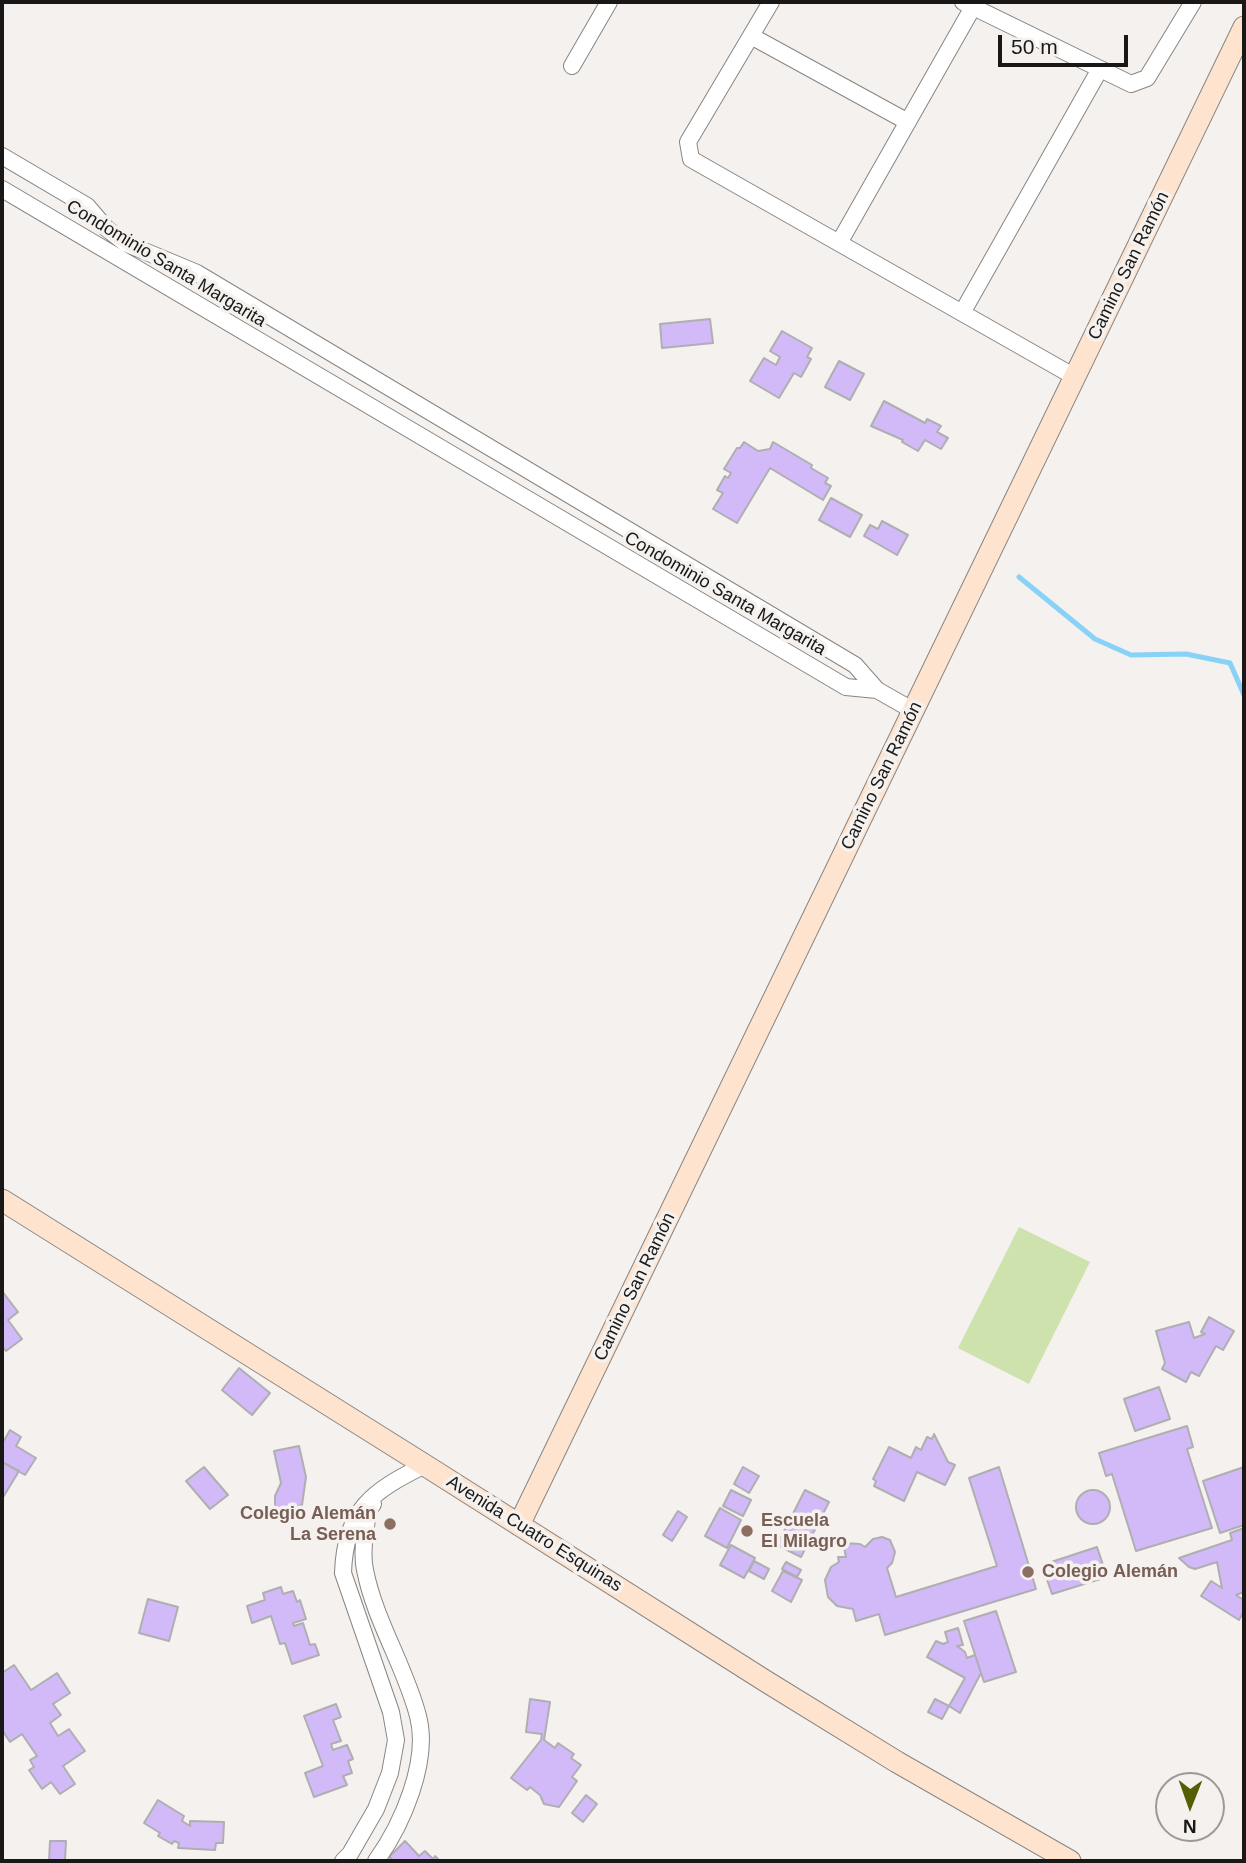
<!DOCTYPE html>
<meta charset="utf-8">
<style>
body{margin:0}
#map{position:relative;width:1246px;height:1863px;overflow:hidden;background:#f4f1ee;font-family:Helvetica,sans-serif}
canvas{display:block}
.frame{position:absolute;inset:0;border:4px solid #191817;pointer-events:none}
.north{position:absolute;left:1155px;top:1772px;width:70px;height:70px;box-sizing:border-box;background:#f4f1ee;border:2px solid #9c9a98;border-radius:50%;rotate:181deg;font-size:19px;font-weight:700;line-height:28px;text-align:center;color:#191817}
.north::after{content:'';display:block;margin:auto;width:24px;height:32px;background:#535f00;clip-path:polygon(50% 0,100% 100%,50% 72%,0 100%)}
.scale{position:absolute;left:998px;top:35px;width:130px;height:32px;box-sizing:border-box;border:4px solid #191817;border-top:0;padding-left:9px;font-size:21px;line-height:24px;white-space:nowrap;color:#191817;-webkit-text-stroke:5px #f4f1ee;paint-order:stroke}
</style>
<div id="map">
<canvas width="1246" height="1863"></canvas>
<div class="frame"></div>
<div class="north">N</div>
<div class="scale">50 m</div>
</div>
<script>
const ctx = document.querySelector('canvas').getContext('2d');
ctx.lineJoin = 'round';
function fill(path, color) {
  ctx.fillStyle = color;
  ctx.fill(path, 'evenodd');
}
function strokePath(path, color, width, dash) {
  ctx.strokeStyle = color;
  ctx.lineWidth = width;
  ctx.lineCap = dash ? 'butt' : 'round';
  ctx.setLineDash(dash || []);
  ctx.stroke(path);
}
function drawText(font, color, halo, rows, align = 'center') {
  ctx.font = font + ' Helvetica,sans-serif';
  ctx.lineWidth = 7;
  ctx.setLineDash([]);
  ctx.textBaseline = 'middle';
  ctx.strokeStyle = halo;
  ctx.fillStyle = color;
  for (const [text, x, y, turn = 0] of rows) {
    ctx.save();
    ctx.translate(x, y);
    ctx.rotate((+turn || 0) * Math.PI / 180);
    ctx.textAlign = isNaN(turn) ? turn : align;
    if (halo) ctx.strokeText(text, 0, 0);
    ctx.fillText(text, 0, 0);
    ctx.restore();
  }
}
const green = new Path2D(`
 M1019 1227 1090 1262 1029 1384 958 1348Z`);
const stream = new Path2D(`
 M1019 577 1095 639 1131 655 1186 654 1230 663 1244 695`);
const building = new Path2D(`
 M710 319 713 343 662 348 660 324Z
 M782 331 812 348 807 357 811 359 801 377 794 373 779 398 750 381 764 358 776 365 780 357 770 351Z
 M839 361 864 374 850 400 825 387Z
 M884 401 925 423 927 419 941 426 937 432 948 438 941 449 925 440 918 451 902 442 903 440 871 426Z
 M744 442 758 451 770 449 773 442 812 465 811 468 828 478 825 483 831 486 823 500 770 468 737 523 713 509 723 493 717 490 725 476 728 478 731 473 724 469 737 448H740Z
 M831 498 862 515 850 537 819 520Z
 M882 521 908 535 897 555 864 536 870 525 878 529Z
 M2 1291 18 1312 8 1320 22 1339 6 1351 2 1346Z
 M1209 1317 1234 1331 1223 1350 1216 1346 1199 1376 1191 1372 1186 1382 1162 1369 1165 1363 1156 1331 1189 1322 1194 1338 1205 1334 1201 1332Z
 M239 1368 270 1393 252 1415 222 1390Z
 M1159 1387 1170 1419 1135 1431 1124 1399Z
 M1187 1426 1193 1447 1187 1449 1212 1528 1136 1551 1112 1474 1106 1476 1099 1453Z
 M10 1430 21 1437 16 1446 36 1458 25 1475 2 1462V1444Z
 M934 1434 948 1462 955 1465 945 1485 917 1472 904 1501 874 1486 876 1481 873 1479 889 1447 911 1458 916 1447 921 1450 927 1437 932 1439Z
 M299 1446 306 1477 302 1505 275 1513V1496L281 1483 274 1451Z
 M2 1462 19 1471 2 1499Z
 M204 1467 228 1495 210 1509 186 1481Z
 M743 1467 759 1476 749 1493 734 1484Z
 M999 1467 1036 1589 885 1635 879 1614 856 1621 853 1609 837 1606 828 1597 825 1580 831 1567 839 1562 838 1557H846L843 1543 860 1544 865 1547 873 1539 882 1537 890 1540 895 1552 892 1563 887 1568 896 1597 997 1566 969 1478Z
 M1244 1467V1525L1220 1533 1203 1481Z
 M731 1490 751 1500 743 1516 723 1506Z
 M805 1490 829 1502 801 1557 777 1545Z
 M1076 1507a17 17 0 1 1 34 0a17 17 0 1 1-34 0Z
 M720 1508 741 1520 727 1548 705 1536Z
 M678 1511 687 1517 672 1541 663 1535Z
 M1244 1528V1592L1236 1595 1244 1600V1611L1239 1620 1201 1596 1211 1581 1222 1588 1217 1562 1195 1569 1189 1567 1179 1558 1232 1540 1230 1533Z
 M731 1545 755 1558 744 1578 720 1565Z
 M1097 1547 1107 1577 1052 1594 1042 1565Z
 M754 1561 769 1569 764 1579 749 1571Z
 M786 1562 801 1570 797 1577 782 1569Z
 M783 1571 802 1580 791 1602 772 1591Z
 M281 1587 283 1594 293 1591 297 1602 300 1600 306 1619 293 1623 294 1626 303 1623 310 1645 315 1644 319 1655 292 1664 285 1643 280 1644 271 1616 252 1623 247 1606 265 1600 263 1593Z
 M148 1599 178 1607 169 1641 139 1633Z
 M996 1611 1016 1672 984 1682 964 1621Z
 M958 1628 963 1645 957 1646 965 1652 967 1658 975 1655 981 1673 960 1713 949 1706 965 1678 927 1657 936 1641 943 1644 948 1642 945 1632Z
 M14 1665 31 1690 57 1673 70 1693 53 1704 61 1715 50 1723 58 1736 69 1729 85 1751 63 1766 75 1784 60 1794 51 1782 42 1789 29 1770 34 1767 30 1760 37 1756 22 1734 10 1742 2 1730V1673Z
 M530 1699 550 1702 544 1740 555 1748 558 1743 574 1754 571 1758 581 1765 572 1777 577 1781 559 1807 544 1804 540 1795 530 1787 527 1790 511 1778 541 1740 542 1734 526 1732Z
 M935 1699 949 1706 942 1719 928 1712Z
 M336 1704 341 1717 333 1720 341 1741 331 1744 333 1750 347 1745 353 1759 348 1761 352 1773 343 1776 347 1785 314 1797 305 1773 323 1766 304 1716Z
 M586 1795 597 1804 583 1822 572 1813Z
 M158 1800 184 1816 182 1821 190 1826V1821L224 1822 223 1843H216L215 1850 178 1848 179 1843 174 1841 172 1844 158 1836 160 1833 144 1823Z
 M50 1841H66L65 1861H49Z
 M405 1841 419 1856 425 1851 433 1859 435 1856 440 1861H394L389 1857Z`);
const street = new Path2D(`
 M771 2 688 142 691 159 1075 377
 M963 2 1131 84 1147 78 1193 2
 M751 36 908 122
 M572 66 609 2
 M2 156 87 206 106 228 125 243 197 273 855 665 877 690 914 711
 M2 189 846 687 877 690
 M839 243 973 7
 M962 313 1100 69
 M373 1504 368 1511C366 1529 361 1552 365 1570 375 1621 405 1666 418 1716 430 1761 402 1825 376 1861
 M343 1861 350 1854 376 1809 390 1773 396 1740 391 1712 343 1573C345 1510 372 1491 425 1465`);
const secondary = new Path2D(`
 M2 1200 431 1469 767 1682 897 1762 1070 1861
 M519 1525 1244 27`);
const markers = [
 [390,1524,7,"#8d6e63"],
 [747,1531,7,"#8d6e63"],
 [1028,1572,7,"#8d6e63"]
];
const streetNames = [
 ["Condominio Santa Margarita",166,264,31],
 ["Camino San Ramón",1129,266,-64],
 ["Condominio Santa Margarita",725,594,30],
 ["Camino San Ramón",882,776,-64],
 ["Camino San Ramón",635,1287,-64],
 ["Avenida Cuatro Esquinas",534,1534,32]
];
const educationNames = [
 ["Colegio Alemán",376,1514,"right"],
 ["La Serena",376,1535,"right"],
 ["Escuela",761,1521],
 ["El Milagro",761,1542],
 ["Colegio Alemán",1042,1572]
];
fill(green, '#cee2ae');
strokePath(stream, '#88d2f8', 5);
fill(building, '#d2baf9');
strokePath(building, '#afaeb1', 2);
strokePath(street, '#888582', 18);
strokePath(secondary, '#888582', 23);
strokePath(street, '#fff', 16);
strokePath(secondary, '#fee3ce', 21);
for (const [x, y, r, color] of markers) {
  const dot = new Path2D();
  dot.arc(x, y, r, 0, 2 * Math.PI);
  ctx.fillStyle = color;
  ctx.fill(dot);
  strokePath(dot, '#f4f1ee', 2.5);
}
drawText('18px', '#191817', '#f4f1ee', streetNames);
drawText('bold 18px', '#785e54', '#f4f1ee', educationNames, 'left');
</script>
